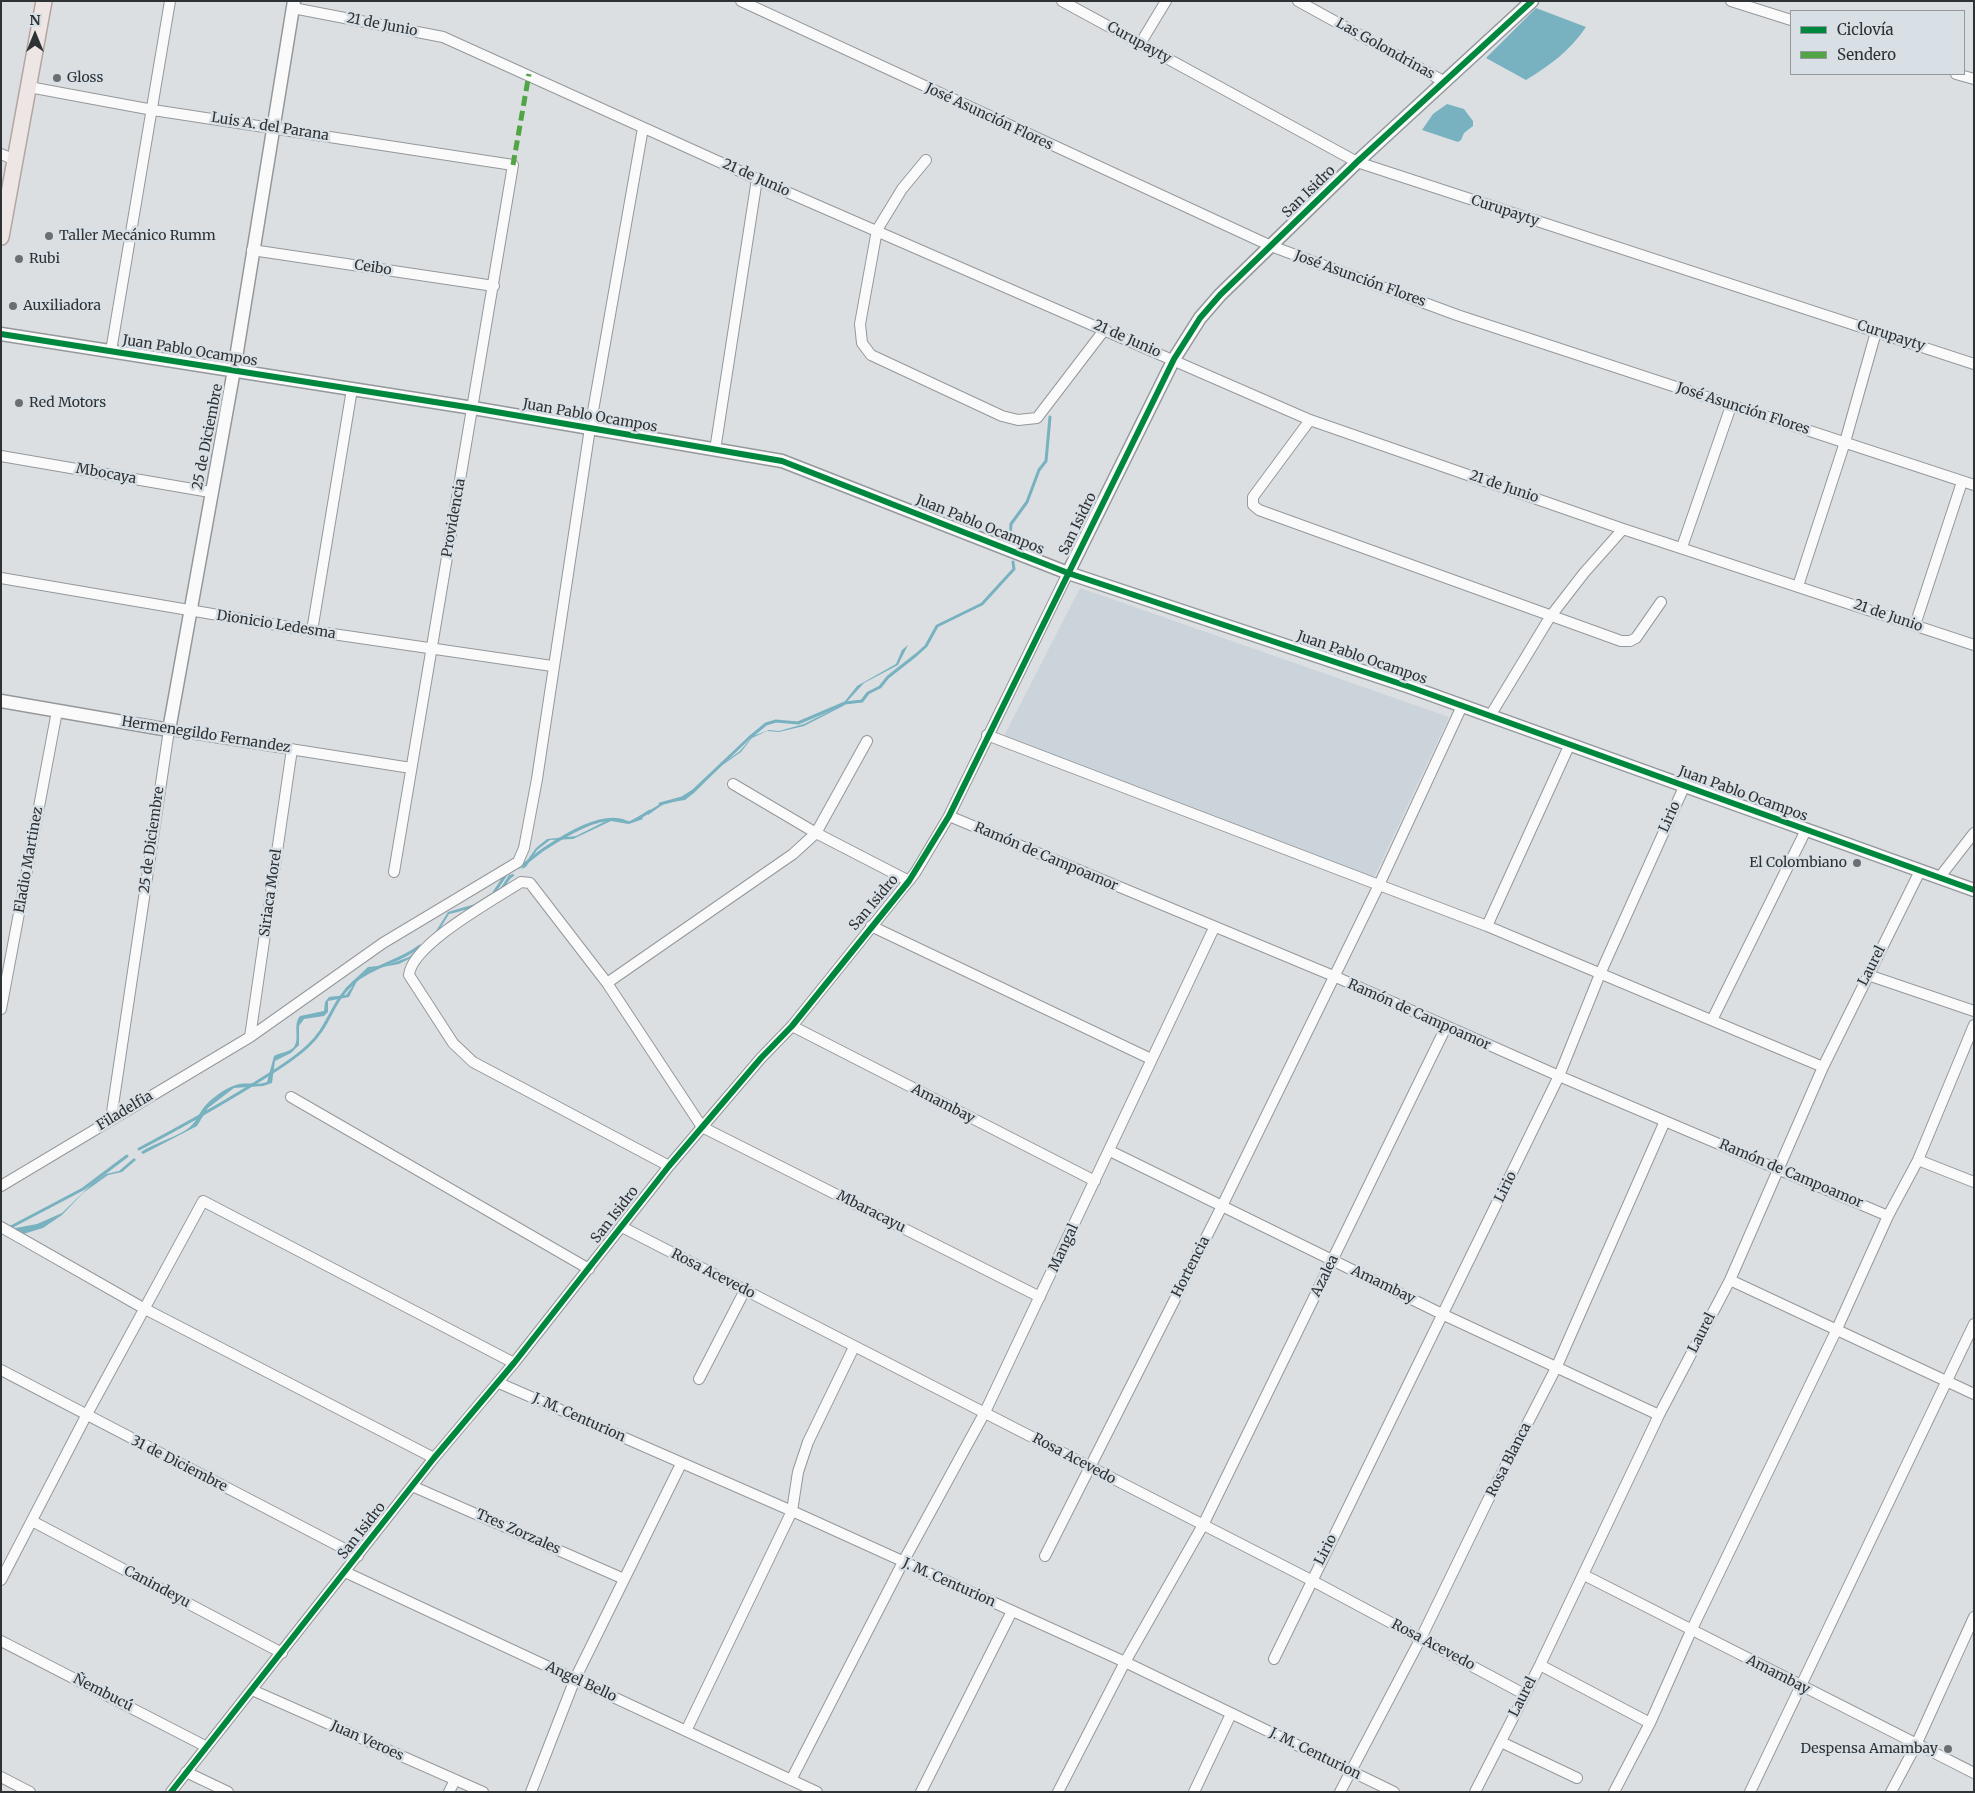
<!DOCTYPE html>
<meta charset="utf-8">
<style>
body{margin:0}
#map{position:relative;width:1975px;height:1793px;overflow:hidden;background:#dcdfe2;font-family:Merriweather,serif}
canvas{display:block}
.frame{position:absolute;inset:0;border:2px solid #2f3235;pointer-events:none}
.legend{position:absolute;left:1790px;top:10px;width:175px;height:65px;box-sizing:border-box;background:#d8e0e6;border:1px solid #949a9f;margin:0;padding:6px 9px;list-style:none;font-size:15px;color:#2f3235}
.legend li{display:flex;align-items:center;gap:10px;height:25px}
.legend b{width:25px;border:1px solid #949a9f}
.north{position:absolute;left:10px;top:10px;width:50px;height:50px;-webkit-text-stroke:4px #d8e0e6;paint-order:stroke;rotate:0deg;font-size:14px;font-weight:700;line-height:20px;text-align:center;color:#2f3235}
.north::after{content:'';display:block;margin:auto;width:18px;height:22px;background:#2f3235;clip-path:polygon(50% 0,100% 100%,50% 72%,0 100%)}
</style>
<div id="map">
<canvas width="1975" height="1793"></canvas>
<div class="frame"></div>
<ul class="legend">
<li><b style="height:6px;background:#00873e"></b>Ciclovía</li>
<li><b style="height:6px;background:#52a544"></b>Sendero</li>
</ul>
<div class="north">N</div>
</div>
<script>
const ctx = document.querySelector('canvas').getContext('2d');
ctx.lineJoin = 'round';
function fill(path, color) {
  ctx.fillStyle = color;
  ctx.fill(path, 'evenodd');
}
function strokePath(path, color, width, dash) {
  ctx.strokeStyle = color;
  ctx.lineWidth = width;
  ctx.lineCap = dash ? 'butt' : 'round';
  ctx.setLineDash(dash || []);
  ctx.stroke(path);
}
function drawText(font, color, halo, rows, align = 'center') {
  ctx.font = font + ' Merriweather,serif';
  ctx.lineWidth = 5;
  ctx.setLineDash([]);
  ctx.textBaseline = 'middle';
  ctx.strokeStyle = halo;
  ctx.fillStyle = color;
  for (const [text, x, y, turn = 0] of rows) {
    ctx.save();
    ctx.translate(x, y);
    ctx.rotate((+turn || 0) * Math.PI / 180);
    ctx.textAlign = isNaN(turn) ? turn : align;
    if (halo) ctx.strokeText(text, 0, 0);
    ctx.fillText(text, 0, 0);
    ctx.restore();
  }
}
const built = new Path2D(`
 M1080 588 1449 717 1370 886 1004 736Z`);
const water = new Path2D(`
 M1536 8 1586 27C1570 51 1550 65 1526 80L1486 58Z
 M1447 104 1464 109 1473 121V126L1464 133 1461 140 1458 142 1422 130 1433 114Z
 M908 645 898 665 864 683 843 706 804 726 779 732 767 731 752 738 741 752 721 766 694 793 685 800 665 803 648 815 647 812 660 804 682 799 694 791 722 764 740 751 753 736 769 730 779 731 804 724 842 705 857 686 896 664 902 650Z
 M641 815 643 819 629 824 611 821 573 839 550 840 537 850 526 867 521 869 536 848 547 839 576 836 610 819 630 821Z
 M514 874V876C507 880 507 886 501 891 488 904 466 910 449 914L438 932 415 956 399 964 372 969 359 977 349 997 328 1001V1012L324 1016 304 1019 299 1026V1045L291 1053 275 1061 272 1083 263 1086 234 1088 208 1108 197 1126 143 1154 141 1152C155 1143 171 1139 186 1130 196 1124 198 1114 205 1106 211 1099 224 1089 233 1086 244 1081 256 1086 267 1082L274 1056C279 1053 289 1052 293 1048 301 1040 292 1025 300 1016L324 1011 325 1002 329 997 346 995 352 987 354 980 368 967 387 965 409 957 436 931 448 912 482 902 498 892 509 875Z
 M134 1158 136 1160 122 1172 108 1175 83 1193 62 1215 43 1228 20 1235 10 1229 37 1224 62 1213 93 1183 106 1174 119 1171Z`);
const stream = new Path2D(`
 M1010 541 1011 524 1027 502 1039 470 1046 461 1050 417
 M660 804 682 798 693 791 749 738 766 724 776 721 798 723 845 703 862 701 868 693 880 687 888 677 916 655 926 646 937 626 982 604 1014 569 1013 562
 M639 818 650 811
 M519 867C529 862 535 855 544 849 564 836 603 811 626 822
 M473 907 493 894 507 873
 M139 1149C177 1129 215 1108 252 1085 271 1073 291 1062 308 1046 330 1026 331 1002 354 982 374 965 400 962 420 946
 M9 1228 83 1189 127 1156`);
const minor = new Path2D(`
 M741 1 1271 246 1457 315 1974 485
 M1062 1 1357 162 1974 364
 M1298 1 1445 82
 M1731 1 1791 20
 M293 8 443 37 757 179 1310 420 1623 529 1974 645
 M1140 44 1166 1
 M1956 74 1974 79
 M29 87 153 110 513 165 394 872
 M1 154 15 160
 M926 160 902 189 877 230 860 324 862 343 871 355 1002 416 1018 420 1037 418 1105 329
 M252 250 494 286
 M111 351 170 1
 M1310 420 1253 497V505L1259 510 1621 641H1630L1636 638 1661 602
 M715 450 757 179
 M1 456 210 492
 M1682 547 1731 406
 M1 578 312 631 552 666
 M1798 586 1845 442 1876 332
 M1915 625 1962 482
 M312 631 352 389
 M1490 716 1550 617 1584 573 1623 529
 M987 735 1379 885 1462 706
 M733 784 816 833 909 881
 M949 816 1336 977 1559 1076 1888 1216
 M1939 878 1974 833
 M871 926 1151 1059
 M1487 926 1569 746
 M1868 975 1974 1011
 M607 983 793 854 816 833 867 741
 M1 1009 57 711
 M1712 1020 1806 830
 M792 1026 1095 1181
 M250 1037 292 749
 M291 1097 589 1269
 M111 1119 169 730 411 768
 M1110 1151 1444 1315 1659 1415
 M1918 1160 1974 1182
 M669 1166 473 1062 453 1043 409 975C412 944 495 899 521 882L530 883 607 983 702 1127 1040 1297
 M1 1186 250 1037 383 943 518 862 524 848 537 779 590 428 643 128
 M1 1227 145 1309 434 1458
 M622 1227 1311 1580 1524 1694
 M1730 1280 1974 1394
 M1 1370 358 1556
 M699 1379 745 1290
 M499 1383 792 1511 1125 1662 1394 1792
 M412 1486 624 1579
 M32 1521 282 1653
 M1045 1556 1222 1206 1379 885 1487 926 1823 1067
 M345 1572 817 1792
 M1584 1575 1974 1773
 M1 1580 86 1416 203 1201 514 1363
 M1 1641 205 1746
 M1274 1659 1559 1076 1600 974 1684 787
 M1540 1665 1650 1723
 M252 1690 483 1792
 M686 1731 792 1511 798 1472 808 1442 854 1347
 M1501 1742 1577 1778
 M186 1772 228 1792
 M1 1777 30 1792
 M791 1780 903 1562 985 1412 1214 928
 M171 1792 434 1458 514 1363 669 1166 761 1058 792 1026 915 873 949 816 1068 573
 M449 1792 455 1780
 M531 1792 575 1679 681 1464
 M921 1792 1012 1611
 M1058 1792 1125 1662 1203 1525 1446 1027
 M1194 1792 1231 1714
 M1340 1792 1421 1638 1488 1500 1557 1366 1665 1121
 M1475 1792 1540 1665 1659 1415 1730 1280 1823 1067 1920 871
 M1614 1792 1650 1723 1691 1631 1836 1331 1888 1216 1918 1160 1974 1025
 M1750 1792 1974 1324
 M1891 1792 1916 1745 1974 1617`);
const tertiary = new Path2D(`
 M1 334 473 408 782 461 1068 573 1410 687 1974 890
 M1068 573 1174 359 1200 318 1220 295 1357 162 1532 1
 M1 701 169 730 234 370 294 1`);
const primary = new Path2D(`
 M1 237 44 1`);
const quiet = new Path2D(`
 M513 165 529 74`);
const cycleway = new Path2D(`
 M1 334 473 408 782 461 1068 573 1410 687 1974 890
 M171 1792 434 1458 514 1363 669 1166 761 1058 792 1026 909 881 949 816 1174 359 1200 318 1220 295 1357 162 1532 1`);
const markers = [
 [57,78,5,"#6c6f72"],
 [49,236,5,"#6c6f72"],
 [19,259,5,"#6c6f72"],
 [13,306,5,"#6c6f72"],
 [19,403,5,"#6c6f72"],
 [1857,863,5,"#6c6f72"],
 [1948,1749,5,"#6c6f72"]
];
const streetNames = [
 ["21 de Junio",382,25,11],
 ["Curupayty",1139,43,29],
 ["Las Golondrinas",1385,49,29],
 ["José Asunción Flores",989,117,25],
 ["Luis A. del Parana",270,127,9],
 ["21 de Junio",756,178,24],
 ["San Isidro",1309,192,-44],
 ["Curupayty",1505,211,18],
 ["Ceibo",373,268,9],
 ["José Asunción Flores",1360,279,20],
 ["Curupayty",1891,336,18],
 ["21 de Junio",1127,339,24],
 ["Juan Pablo Ocampos",190,351,9],
 ["José Asunción Flores",1743,409,18],
 ["Juan Pablo Ocampos",590,416,10],
 ["25 de Diciembre",208,437,-79],
 ["Mbocaya",106,474,10],
 ["21 de Junio",1504,487,19],
 ["Providencia",454,518,-80],
 ["San Isidro",1078,524,-64],
 ["Juan Pablo Ocampos",980,525,22],
 ["21 de Junio",1888,616,19],
 ["Dionicio Ledesma",276,625,9],
 ["Juan Pablo Ocampos",1362,658,19],
 ["Hermenegildo Fernandez",206,735,9],
 ["Juan Pablo Ocampos",1743,794,20],
 ["Lirio",1670,817,-66],
 ["25 de Diciembre",152,840,-82],
 ["Ramón de Campoamor",1046,857,23],
 ["Eladio Martinez",29,860,-80],
 ["Siriaca Morel",271,893,-82],
 ["San Isidro",874,903,-50],
 ["Laurel",1872,966,-63],
 ["Ramón de Campoamor",1419,1015,24],
 ["Amambay",943,1104,27],
 ["Filadelfia",125,1111,-31],
 ["Ramón de Campoamor",1791,1174,23],
 ["Lirio",1506,1187,-64],
 ["Mbaracayu",871,1212,27],
 ["San Isidro",615,1215,-52],
 ["Mangal",1064,1248,-65],
 ["Hortencia",1191,1267,-63],
 ["Rosa Acevedo",713,1274,27],
 ["Azalea",1325,1276,-64],
 ["Amambay",1383,1285,26],
 ["Laurel",1702,1333,-63],
 ["J. M. Centurion",579,1418,24],
 ["Rosa Acevedo",1074,1459,28],
 ["Rosa Blanca",1509,1460,-63],
 ["31 de Diciembre",179,1464,27],
 ["San Isidro",362,1531,-52],
 ["Tres Zorzales",518,1532,24],
 ["Lirio",1326,1550,-63],
 ["J. M. Centurion",949,1583,24],
 ["Canindeyu",157,1587,28],
 ["Rosa Acevedo",1433,1645,28],
 ["Amambay",1778,1675,27],
 ["Angel Bello",581,1682,25],
 ["Ñembucú",103,1693,27],
 ["Laurel",1523,1697,-63],
 ["Juan Veroes",367,1741,24],
 ["J. M. Centurion",1315,1754,26]
];
const poiNames = [
 ["Gloss",67,78],
 ["Taller Mecánico Rumm",59,236],
 ["Rubi",29,259],
 ["Auxiliadora",23,306],
 ["Red Motors",29,403],
 ["El Colombiano",1847,863,"right"],
 ["Despensa Amambay",1938,1749,"right"]
];
fill(built, '#cbd3db');
fill(water, '#78b2c0');
strokePath(stream, '#78b2c0', 3);
strokePath(minor, '#94989a', 12);
strokePath(tertiary, '#94989a', 15);
strokePath(primary, '#b3a5a2', 18);
strokePath(minor, '#fafafb', 10);
strokePath(tertiary, '#fafafb', 12);
strokePath(primary, '#eee6e4', 15);
strokePath(quiet, '#52a544', 5, [10, 5]);
strokePath(cycleway, '#00873e', 6);
for (const [x, y, r, color] of markers) {
  const dot = new Path2D();
  dot.arc(x, y, r, 0, 2 * Math.PI);
  ctx.fillStyle = color;
  ctx.fill(dot);
  strokePath(dot, '#d8e0e6', 2);
}
drawText('14px', '#2f3235', '#d8e0e6', streetNames);
drawText('14px', '#2f3235', '#d8e0e6', poiNames, 'left');
</script>
